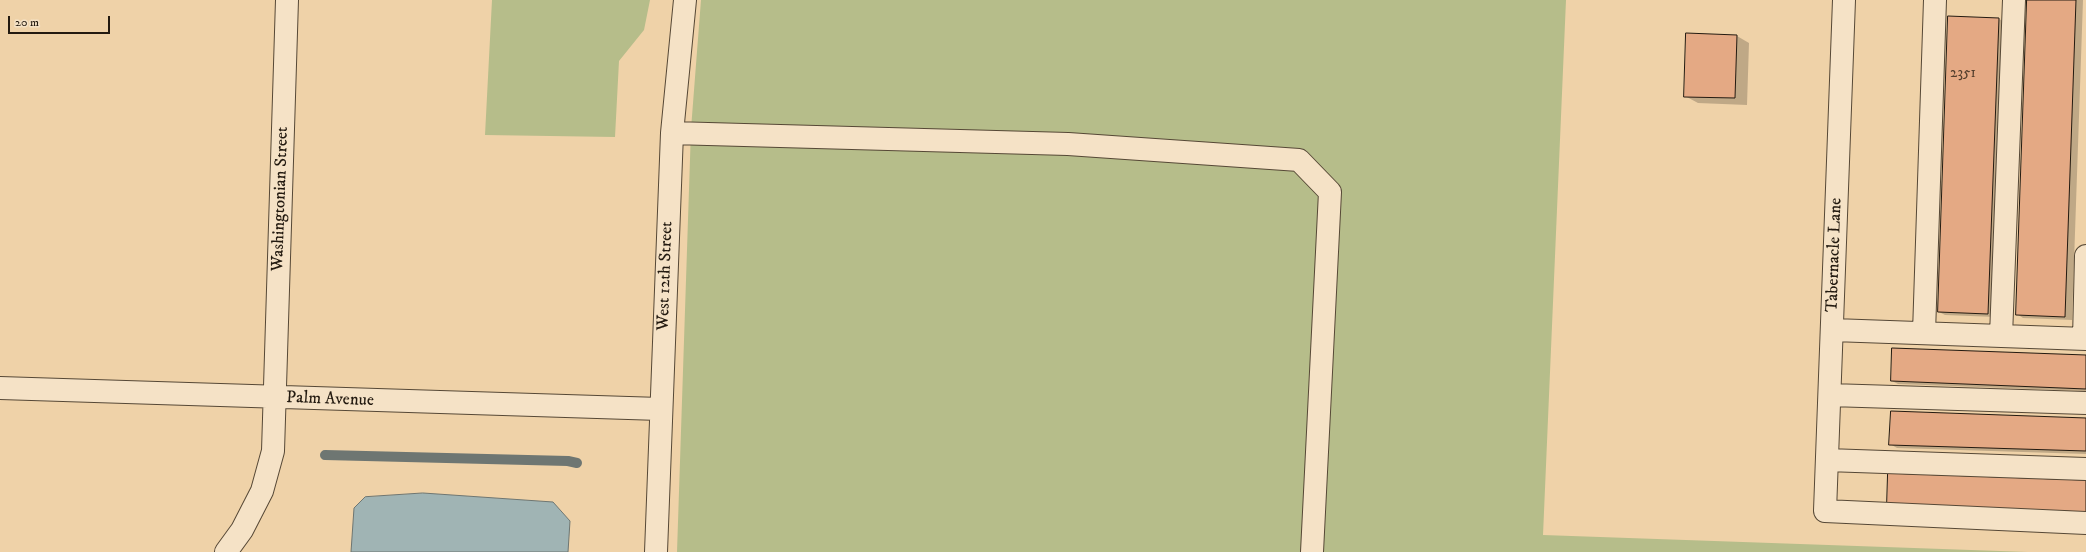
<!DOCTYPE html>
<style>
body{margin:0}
#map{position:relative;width:2086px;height:552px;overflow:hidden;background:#efd2a8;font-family:"IM FELL DW Pica",serif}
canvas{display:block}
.scale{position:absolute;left:8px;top:16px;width:102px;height:18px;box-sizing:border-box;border:2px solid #231a10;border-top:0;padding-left:5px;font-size:12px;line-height:14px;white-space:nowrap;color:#231a10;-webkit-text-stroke:3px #f5e2c6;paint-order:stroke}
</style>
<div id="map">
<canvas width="2086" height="552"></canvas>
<div class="scale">20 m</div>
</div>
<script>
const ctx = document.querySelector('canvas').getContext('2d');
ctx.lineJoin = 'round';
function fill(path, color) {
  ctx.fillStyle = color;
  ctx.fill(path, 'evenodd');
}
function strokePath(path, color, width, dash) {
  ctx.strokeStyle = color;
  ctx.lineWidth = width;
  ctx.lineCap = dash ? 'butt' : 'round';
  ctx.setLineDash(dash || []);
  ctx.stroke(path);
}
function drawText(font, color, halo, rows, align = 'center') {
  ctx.font = font + ' "IM FELL DW Pica",serif';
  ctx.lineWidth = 3;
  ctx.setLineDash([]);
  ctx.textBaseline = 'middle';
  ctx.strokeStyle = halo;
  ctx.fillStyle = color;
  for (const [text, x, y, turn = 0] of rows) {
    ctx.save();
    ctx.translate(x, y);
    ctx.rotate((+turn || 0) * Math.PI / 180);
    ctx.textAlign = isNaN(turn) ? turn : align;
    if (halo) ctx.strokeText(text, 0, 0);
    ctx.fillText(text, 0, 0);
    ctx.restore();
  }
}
const green = new Path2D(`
 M492 0H650L644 30 619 61 615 137 485 135Z
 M701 0H1566L1543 535 2028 552H677L691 129Z`);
const water = new Path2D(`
 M423 493 553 502 570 521 568 552H351L354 508 365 497Z`);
const shadow = new Path2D(`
 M2028 0H2083L2072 320 2023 318 2017 314Z
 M1999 19 2005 22 1995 317 1945 315 1939 312Z
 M1737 36 1749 43 1747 105 1698 103 1685 96Z
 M2086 356V391L1898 384 1892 381Z
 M2086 419V454L1897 448 1890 444Z`);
const stream = new Path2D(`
 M325 455 568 461 577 463`);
const building = new Path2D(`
 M2027 0H2076L2065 317 2016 315Z
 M1948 16 1999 18 1988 314 1938 312Z
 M1686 33 1737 35 1735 98 1684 97Z
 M1892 348 2086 355V389L1891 381Z
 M1891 411 2086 418V451L1889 445Z
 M1888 473 2086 480V512L1887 505Z`);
const minor = new Path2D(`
 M1844 0 1825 511 2086 523
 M672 133 1068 144 1299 160 1330 192 1312 552
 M1833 330 2086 339
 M1924 333 1935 0
 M2001 336 2014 0
 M2084 339 2086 256
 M0 388 660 409
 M1830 395 2086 403
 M1827 460 2086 469
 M226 552 242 530 262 491 273 451 287 0
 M656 552 672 133 685 0`);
const numberNames = [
 ["2351",1963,74]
];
const streetNames = [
 ["Washingtonian Street",281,199,-88],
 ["Tabernacle Lane",1835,255,-88],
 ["West 12th Street",666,276,-88],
 ["Palm Avenue",330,400,2]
];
fill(green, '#b6bd8a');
fill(water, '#a0b4b4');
strokePath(water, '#6e7672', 1);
fill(shadow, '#0003');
strokePath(stream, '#6e7672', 10);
fill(building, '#e4a984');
strokePath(building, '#231a10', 1);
strokePath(minor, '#564836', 24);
strokePath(minor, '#f5e2c6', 22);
drawText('15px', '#533e2d', null, numberNames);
drawText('17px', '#231a10', '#f5e2c6', streetNames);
</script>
